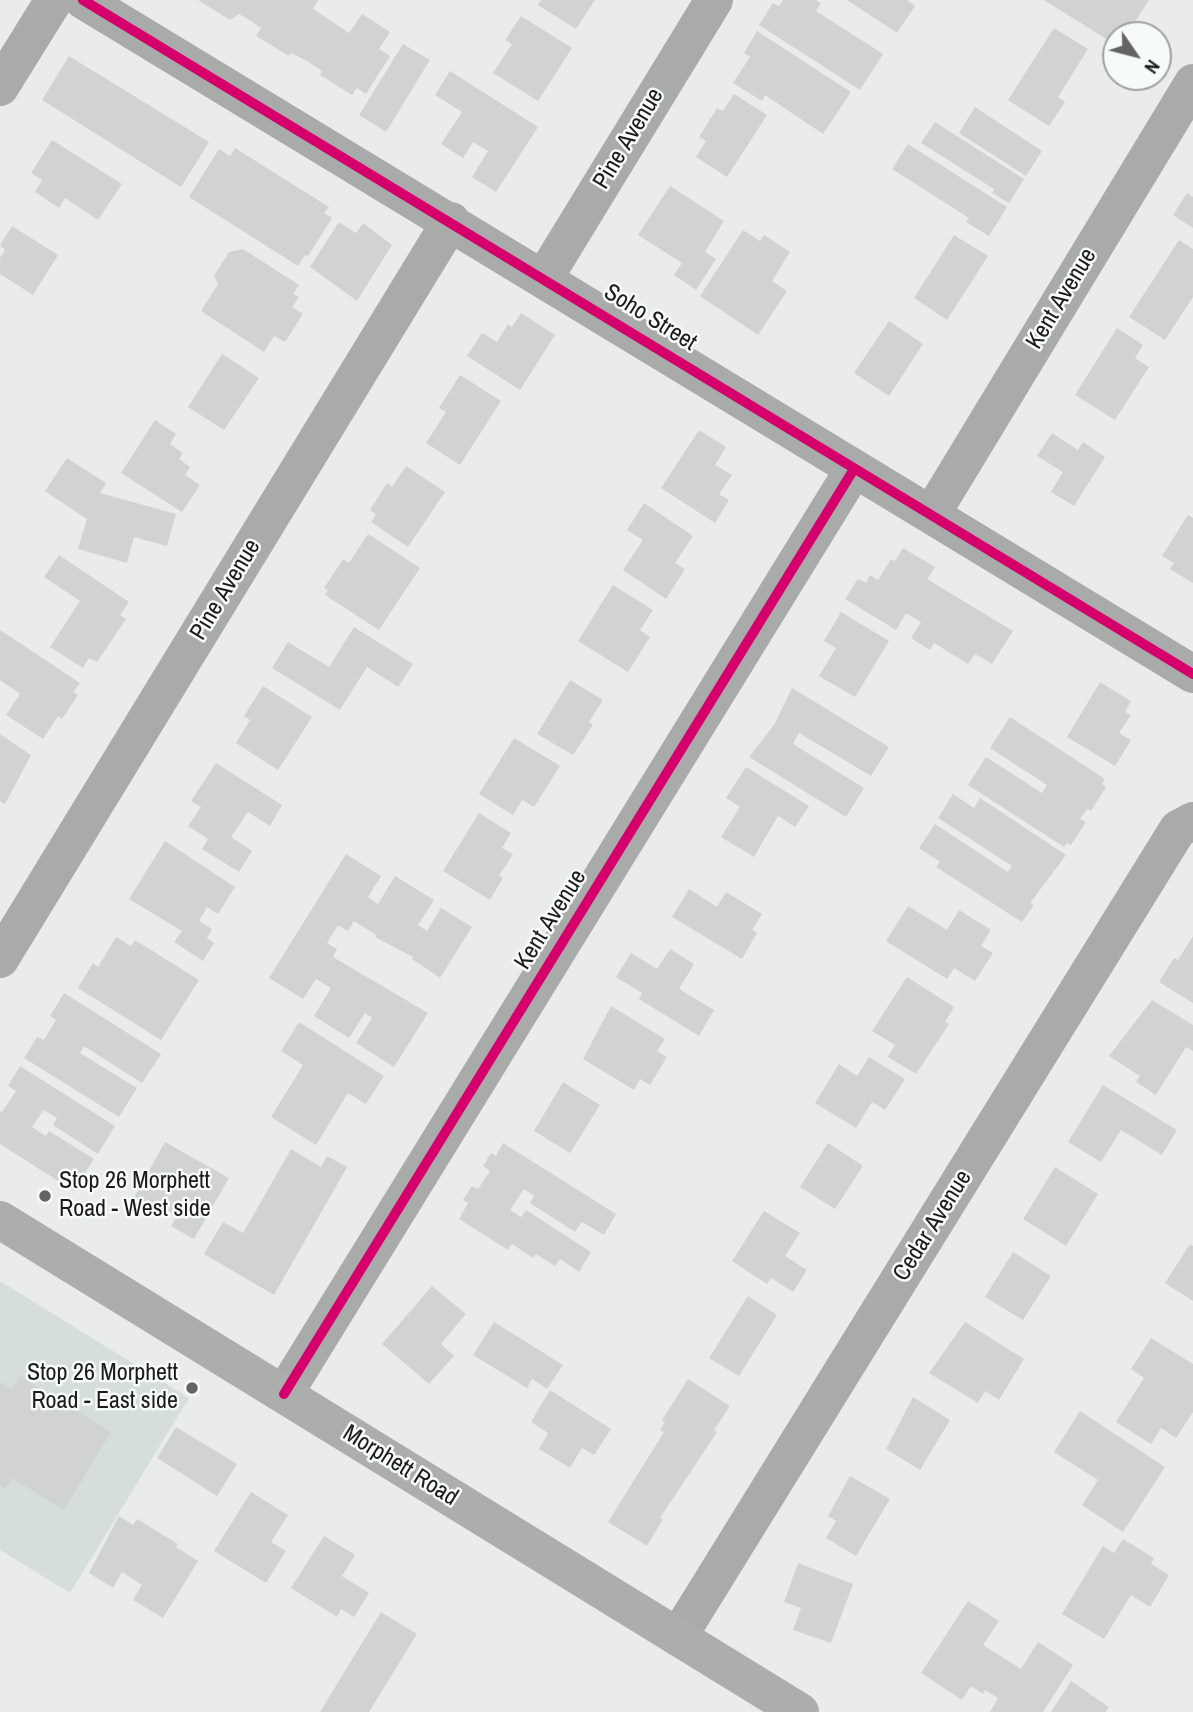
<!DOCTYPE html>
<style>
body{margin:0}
#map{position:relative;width:1193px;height:1712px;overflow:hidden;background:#eaeceb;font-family:"Archivo Narrow",sans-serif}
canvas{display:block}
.north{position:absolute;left:1102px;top:21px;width:70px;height:70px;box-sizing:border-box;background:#f6faf9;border:2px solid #9ea1a0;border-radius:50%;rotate:125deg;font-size:19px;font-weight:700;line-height:28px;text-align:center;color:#1a1b1b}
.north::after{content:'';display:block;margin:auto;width:24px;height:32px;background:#636464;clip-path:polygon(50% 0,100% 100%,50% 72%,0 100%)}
</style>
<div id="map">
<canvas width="1193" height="1712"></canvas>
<div class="north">N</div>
</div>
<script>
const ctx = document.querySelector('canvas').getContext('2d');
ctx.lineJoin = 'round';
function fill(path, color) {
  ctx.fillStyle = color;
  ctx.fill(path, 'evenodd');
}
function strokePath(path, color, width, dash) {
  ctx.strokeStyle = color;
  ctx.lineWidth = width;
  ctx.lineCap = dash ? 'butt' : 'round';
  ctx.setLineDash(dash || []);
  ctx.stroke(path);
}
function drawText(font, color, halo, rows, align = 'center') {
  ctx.font = font + ' "Archivo Narrow",sans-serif';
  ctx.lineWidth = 5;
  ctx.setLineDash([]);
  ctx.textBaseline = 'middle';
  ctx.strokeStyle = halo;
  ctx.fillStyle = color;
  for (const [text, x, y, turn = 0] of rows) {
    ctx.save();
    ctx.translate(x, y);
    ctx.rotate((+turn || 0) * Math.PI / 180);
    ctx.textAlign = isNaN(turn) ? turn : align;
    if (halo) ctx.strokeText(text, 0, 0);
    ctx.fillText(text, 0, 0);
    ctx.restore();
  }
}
const built = new Path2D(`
 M0 1281 189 1398 70 1593 0 1550Z`);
const building = new Path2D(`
 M198 0H318L313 9 349 33 362 14 390 32 379 49 390 56 366 94 357 88 352 95 320 75 322 71 307 61 291 53 289 56 256 36 261 28 251 21 239 14 230 20Z
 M541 0H595L576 29 538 5Z
 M783 0H816L821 3 816 11 883 54 860 90 759 25 773 3 779 6Z
 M847 0H907L915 6 897 33Z
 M1044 0H1149L1130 29 1134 31 1132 35H1116V45Z
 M521 16 572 48 538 101 493 73 512 44 505 40Z
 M1054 28 1088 49 1058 97 1065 102 1049 126 1008 100Z
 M757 31 851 92 823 134 765 95 762 101 733 83 750 57 744 53Z
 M403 44 430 60 386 132 359 115Z
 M69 56 209 142 181 187 42 100Z
 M450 71 538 127 496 192 472 177 488 151 473 142 463 158 441 144 462 112 435 95Z
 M734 94 767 115 727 177 696 157 706 141 699 137 717 108 723 111Z
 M975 107 1042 151 1026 176 959 133Z
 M935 122 1024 179 1009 203 992 193 994 189 921 143Z
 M52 140 122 184 98 220 65 198 59 208 35 192 42 180 31 173Z
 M908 144 1007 207 989 236 966 222 969 218 892 169Z
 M235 148 329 207 324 213 332 218 308 256 305 255 298 266 189 197 219 149 230 156Z
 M670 186 724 221 705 252 716 259 696 290 674 275 682 263 638 235Z
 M1187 193 1193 197V228L1173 215Z
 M339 222 356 233 363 223 392 245 357 301 310 267Z
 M12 226 58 255 33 295 0 274V258L5 250 0 245Z
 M743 230 760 241 764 235 790 252 772 281 787 291 758 335 700 296Z
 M954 235 988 256 947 320 914 298Z
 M1179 240 1193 249V297L1165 340 1129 317Z
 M243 249 299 285 293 294 299 297 292 307 303 314 285 342 274 336 264 352 201 311 218 284 214 276 229 252Z
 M521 313 555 335 520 390 467 356 482 333 497 342 508 324 512 327Z
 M889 321 923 344 889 396 854 373Z
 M1117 328 1143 345 1135 358 1149 367 1115 420 1075 395Z
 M222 354 259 378 224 430 188 407Z
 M460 375 501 401 460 465 426 443 446 412 439 408Z
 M155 420 176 434 170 444 183 453 179 459 190 467 185 475 200 485 182 512 121 473Z
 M699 430 726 447 715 465 732 475 719 494 729 500 715 523 661 488Z
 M1052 433 1078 450 1083 442 1105 457 1074 506 1051 492 1063 472 1037 456Z
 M67 458 106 483 100 493 176 514 167 546 134 537 127 563 78 549 87 519 45 491Z
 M406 466 445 492 408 547 371 522 376 514 370 510 387 483 392 487Z
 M644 503 693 536 675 563 685 569 666 599 623 570 643 540 627 530Z
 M1188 515 1193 518V583L1170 569 1174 563 1162 556Z
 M368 534 420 568 379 630 325 595 328 590 324 588 343 559 349 563Z
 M903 548 935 567 927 579 1013 631 992 664 975 654 968 664 934 643 930 650 911 638 921 622 906 613 896 630 845 599 858 579 866 583 870 575 878 580 891 559 895 561Z
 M59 555 129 602 120 615 126 619 97 662 89 658 83 668 50 647 80 601 44 577Z
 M613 585 653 610 640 630 650 637 628 672 578 641Z
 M841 612 889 641 855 697 819 676 836 648 824 641Z
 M354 627 413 664 398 687 367 667 340 710 272 668 288 642 329 667Z
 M0 630 80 683 73 692 78 695 62 719 58 716 43 739 6 715 20 694 0 680Z
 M570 680 603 700 589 722 593 725 573 755 537 734Z
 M1100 682 1131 701 1125 712 1131 715 1119 733 1131 740 1115 766 1067 737Z
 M263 686 312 717 278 770 236 743 250 720 244 716Z
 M792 688 889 747 871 776 799 733 793 744 864 788 846 817 749 757 774 725Z
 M1010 717 1105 779 1102 784 1106 787 1091 811 1087 809 1080 819 1086 822 1071 845 1067 843 1064 847 968 785 986 757 1042 793 1047 785 990 748Z
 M0 734 31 755 5 804 0 801Z
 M514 738 560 766 534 807 522 800 513 815 479 794Z
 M216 763 282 805 270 826 248 812 231 837 252 851 239 872 202 849 208 839 188 826 201 807 191 801Z
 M746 767 809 806 795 827 778 816 754 857 721 837 740 807 726 798Z
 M953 794 974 808 980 798 1066 855 1030 903 1034 905 1022 922 936 867 940 862 919 848 935 824 1008 872 1012 866 938 818Z
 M479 813 511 833 502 848 513 854 499 876 503 878 490 900 443 871Z
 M165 841 235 887 218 914 207 907 199 921 212 929 207 938 214 943 203 961 174 942 182 931 129 899Z
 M346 854 381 876 368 897 378 904 395 876 434 900 418 925 427 931 441 908 472 927 440 978 412 959 413 957 375 937 376 935 354 921 348 931 338 925 327 943 337 949 333 957 428 1013 394 1067 356 1043 372 1018 365 1013 349 1038 314 1016 331 988 316 979 303 999 269 978Z
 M689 889 717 907 726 892 762 914 752 930 757 933 742 959 672 917Z
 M908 906 947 930 959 910 991 930 981 946 993 953 975 981 954 968 947 979 886 941Z
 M1193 936V1003L1159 982 1174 958 1178 960Z
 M116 937 131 946 135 940 199 980 161 1040 78 988 93 963 98 967Z
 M670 949 694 964 679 989 714 1010 699 1036 639 999 642 993 616 977 631 953 657 969Z
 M907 977 954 1007 945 1022 949 1024 916 1074 888 1057 895 1045 872 1031Z
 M64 993 161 1054 142 1083 84 1046 80 1053 137 1088 119 1117 24 1058 37 1037 44 1040 56 1020 50 1016Z
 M1152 1000 1193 1025V1051L1186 1047 1156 1095 1136 1082 1140 1076 1109 1056Z
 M611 1006 665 1039 657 1051 667 1057 650 1085 640 1079 634 1090 583 1059Z
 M299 1022 384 1076 366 1104 348 1093 316 1145 271 1117 303 1065 281 1051Z
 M869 1057 905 1079 885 1110 872 1102 856 1128 815 1103 839 1064 857 1076Z
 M20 1066 115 1126 98 1154 53 1125 57 1118 44 1110 38 1118 32 1127 46 1136 49 1131 94 1159 74 1191 0 1144V1111L2 1112 16 1091 8 1086Z
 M563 1082 600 1105 570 1153 534 1131Z
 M1103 1085 1177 1130 1162 1155 1121 1130 1101 1162 1068 1142Z
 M165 1142 229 1178 194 1239 171 1226 177 1216 160 1206 156 1214 132 1201Z
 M503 1143 616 1214 604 1235 582 1222 575 1232 530 1203 534 1196 524 1189 510 1210 521 1217 526 1210 591 1252 579 1272 560 1259 555 1266 536 1254 533 1258 512 1244 508 1250 459 1219 468 1203 463 1200 472 1186 478 1189 490 1171 483 1166 491 1153 496 1156Z
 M828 1143 863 1166 835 1209 800 1187Z
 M291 1149 321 1167 327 1156 347 1167 274 1295 204 1254 223 1222 243 1233Z
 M1055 1167 1098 1194 1066 1246 1023 1219Z
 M764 1211 800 1233 785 1256 807 1270 793 1292 771 1278 767 1284 732 1261Z
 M1190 1244 1193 1246V1301L1165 1283Z
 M1013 1252 1051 1276 1023 1320 985 1297Z
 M432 1286 466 1314 441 1344 454 1356 429 1384 382 1344Z
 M748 1296 777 1315 739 1376 709 1358Z
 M494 1322 563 1365 547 1389 532 1379 527 1388 473 1355Z
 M965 1322 1024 1359 999 1400 985 1391 978 1403 929 1373Z
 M1151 1338 1193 1364V1412L1176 1438 1161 1428 1151 1444 1116 1422 1144 1378 1131 1369Z
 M20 1376 111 1432 64 1510 12 1478 5 1489 0 1485V1382L12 1389Z
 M688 1379 730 1406 714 1430 717 1432 660 1518 663 1519 647 1546 608 1522 664 1432 660 1430 665 1422 662 1420Z
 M550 1390 611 1429 594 1455 582 1448 570 1468 539 1449 548 1433 531 1422Z
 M913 1397 950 1420 920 1470 886 1449Z
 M1080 1411 1165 1467 1123 1532 1082 1505 1098 1480 1054 1452Z
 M176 1427 237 1464 217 1496 157 1458Z
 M850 1476 890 1499 856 1556 826 1538 836 1521 828 1516Z
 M251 1492 288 1515 271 1542 286 1551 266 1583 214 1551Z
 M119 1516 133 1525 137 1519 178 1544 176 1547 198 1561 163 1618 133 1600 142 1585 122 1572 113 1588 89 1573Z
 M324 1536 355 1555 342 1576 369 1593 354 1617 341 1609 337 1617 291 1588Z
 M1123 1539 1154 1558 1151 1564 1169 1575 1150 1607 1131 1595 1104 1639 1062 1614 1103 1546 1114 1553Z
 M798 1563 853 1584 831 1643 793 1630 801 1608 784 1602Z
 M968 1601 999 1621 983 1645 1021 1669 1038 1642 1073 1665 1043 1712H990L998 1698 985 1690 983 1694 971 1686 962 1700 921 1673Z
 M381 1612 417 1634 369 1712H320Z
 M1071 1681 1109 1707 1106 1712H1051Z`);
const minor = new Path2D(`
 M83 0 1193 674
 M0 87 54 0
 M544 278 714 0
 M931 515 1193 83
 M0 959 451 221
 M284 1394 854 469
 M678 1637 1178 829 1193 821`);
const major = new Path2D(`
 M0 1220 800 1712`);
const cycleway = new Path2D(`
 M83 0 1193 674
 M284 1394 854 469`);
const markers = [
 [45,1196,7,"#636464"],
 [192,1388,7,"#636464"]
];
const streetNames = [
 ["Pine Avenue",629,139,-59],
 ["Kent Avenue",1062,299,-59],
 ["Soho Street",650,318,32],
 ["Pine Avenue",226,590,-59],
 ["Kent Avenue",551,920,-58],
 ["Cedar Avenue",933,1226,-58],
 ["Morphett Road",400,1466,32]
];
const poiNames = [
 ["Stop 26 Morphett",59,1182],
 ["Road - West side",59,1210],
 ["Stop 26 Morphett",178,1374,"right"],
 ["Road - East side",178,1402,"right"]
];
fill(built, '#d6dedb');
fill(building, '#d1d3d2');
strokePath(minor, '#a9abaa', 38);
strokePath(major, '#adadad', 38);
strokePath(cycleway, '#d6006c', 10);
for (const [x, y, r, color] of markers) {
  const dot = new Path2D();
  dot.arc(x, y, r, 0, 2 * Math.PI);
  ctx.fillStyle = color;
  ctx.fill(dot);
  strokePath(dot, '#f6faf9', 2.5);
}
drawText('24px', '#1a1b1b', '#f6faf9', streetNames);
drawText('24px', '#1a1b1b', '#f6faf9', poiNames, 'left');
</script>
